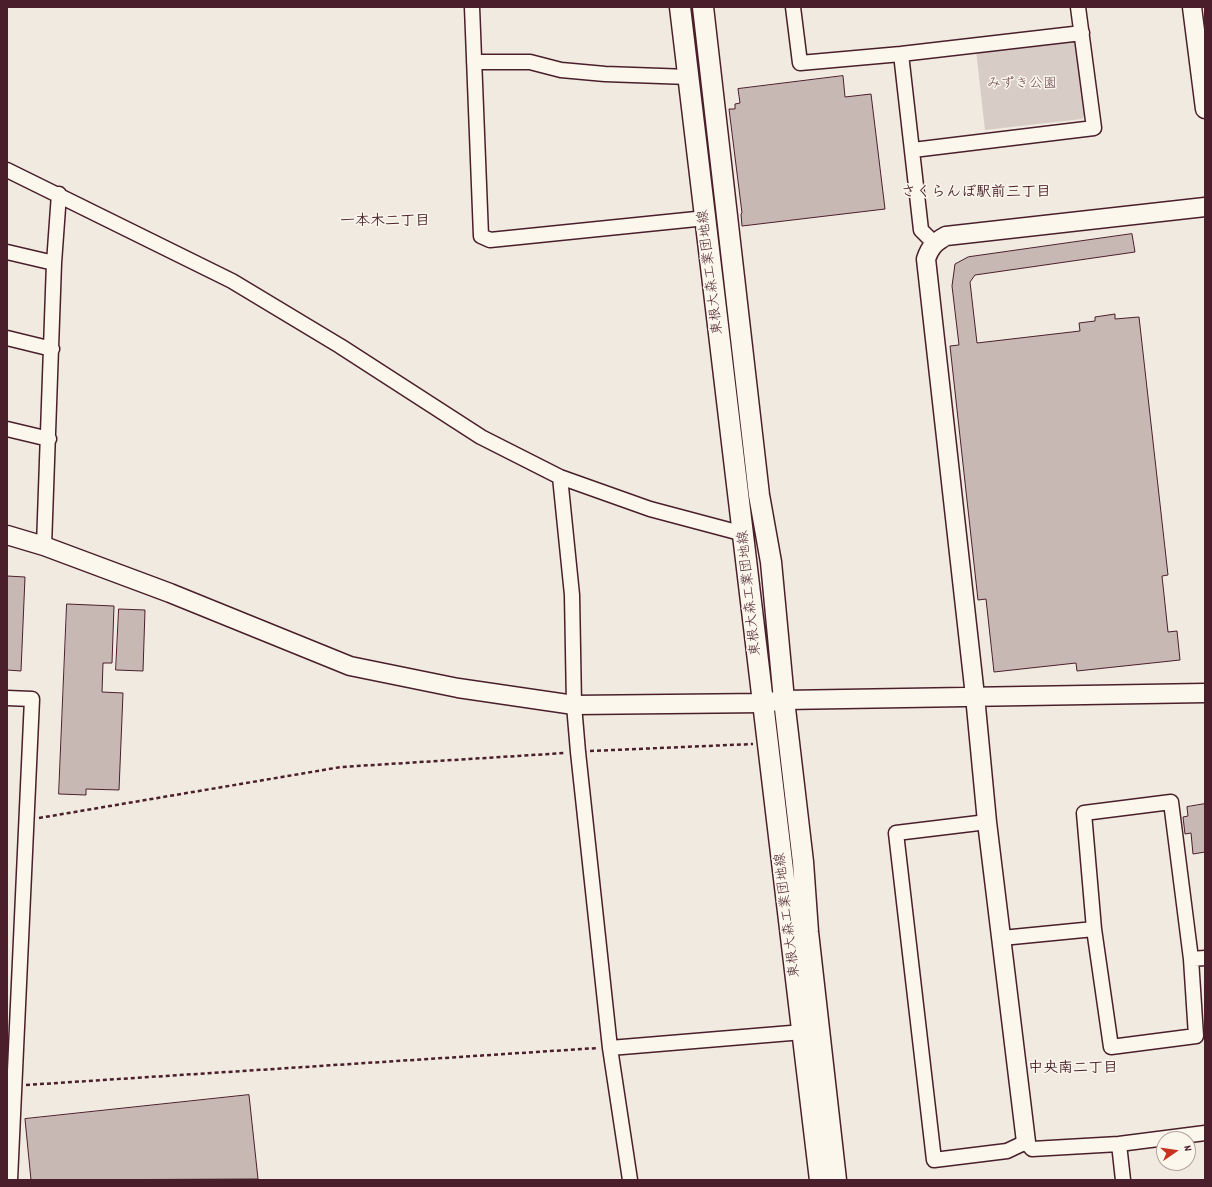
<!DOCTYPE html>
<meta charset="utf-8">
<style>
body{margin:0}
#map{position:relative;width:1212px;height:1187px;overflow:hidden;background:#f0eae0;font-family:Dekko,sans-serif}
canvas{display:block}
.frame{position:absolute;inset:0;border:8px solid #4a1f2b;pointer-events:none}
.north{position:absolute;left:1156px;top:1131px;width:40px;height:40px;box-sizing:border-box;background:#fbf7ec;border:1px solid #b4a19f;border-radius:50%;rotate:77deg;font-size:11px;font-weight:700;line-height:16px;text-align:center;color:#4a1f2b}
.north::after{content:'';display:block;margin:auto;width:14px;height:18px;background:#c8321e;clip-path:polygon(50% 0,100% 100%,50% 72%,0 100%)}
</style>
<div id="map">
<canvas width="1212" height="1187"></canvas>
<div class="frame"></div>
<div class="north">N</div>
</div>
<script>
const ctx = document.querySelector('canvas').getContext('2d');
ctx.lineJoin = 'round';
function fill(path, color) {
  ctx.fillStyle = color;
  ctx.fill(path, 'evenodd');
}
function strokePath(path, color, width, dash) {
  ctx.strokeStyle = color;
  ctx.lineWidth = width;
  ctx.lineCap = dash ? 'butt' : 'round';
  ctx.setLineDash(dash || []);
  ctx.stroke(path);
}
function drawText(font, color, halo, rows, align = 'center') {
  ctx.font = font + ' Dekko,"Klee One",sans-serif';
  ctx.lineWidth = 3;
  ctx.setLineDash([]);
  ctx.textBaseline = 'middle';
  ctx.strokeStyle = halo;
  ctx.fillStyle = color;
  for (const [text, x, y, turn = 0] of rows) {
    ctx.save();
    ctx.translate(x, y);
    ctx.rotate((+turn || 0) * Math.PI / 180);
    ctx.textAlign = isNaN(turn) ? turn : align;
    if (halo) ctx.strokeText(text, 0, 0);
    ctx.fillText(text, 0, 0);
    ctx.restore();
  }
}
const green = new Path2D(`
 M1075 38 1080 44 1088 110 1082 119 985 130 976 50Z`);
const building = new Path2D(`
 M843 76 845 97 871 94 885 209 742 226 741 214 742 213 729 109H735V104L740 103 738 89Z
 M1132 234 1135 252 975 275 970 282 977 343 1080 331 1079 323 1095 321V317L1115 314V319L1139 317 1168 575 1162 576 1168 632 1177 631 1180 660 1077 671 1076 663 994 672 986 599 978 600 950 346 959 345 952 286 955 264 968 257Z
 M7 576 25 577 21 671 7 670Z
 M67 604 114 606 112 663H103L102 692 123 693 119 790 86 789V795L59 794Z
 M119 609 145 610 143 671 116 670Z
 M1205 804V852L1193 854 1191 833 1185 834 1183 817 1188 816 1187 807Z
 M249 1095 258 1179 31 1180 25 1119Z`);
const path = new Path2D(`
 M590 751 753 744
 M39 818 341 767 565 753
 M26 1085 598 1048`);
const minor = new Path2D(`
 M472 7 481 236 490 240 706 218
 M793 7 800 63 901 54 1082 33
 M901 54 921 230 934 243
 M474 62H530L561 70 605 74 689 77
 M913 150 1094 128 1078 7
 M7 170 232 281 340 346 481 437 560 477 650 509 744 534
 M7 252 54 263
 M7 338 52 349
 M7 429 49 439
 M560 477 572 595 574 705 578 752 610 1048 630 1180
 M44 546 54 263 59 194
 M7 698 32 699 10 1180
 M1171 802 1191 959 1196 1036 1111 1047 1094 929 1084 813Z
 M987 822 896 833 934 1160 1007 1151 1026 1142 1032 1149 1119 1144 1205 1133
 M1002 938 1094 929
 M1191 959 1205 958
 M610 1048 803 1032
 M1119 1144 1123 1180`);
const tertiary = new Path2D(`
 M1192 7 1205 109
 M7 535 44 546 170 593 350 666 458 688 574 705 763 703 784 700 1205 693
 M1026 1142 987 822 975 696 926 259C930 247 935 242 946 236L1205 207`);
const secondary = new Path2D(`
 M680 7 820 1180
 M703 7 759 495 771 562 784 700 803 862 808 932 836 1180`);
const parkNames = [
 ["みずき公園",1022,85]
];
const streetNames = [
 ["東根大森工業団地線",712,272,-97],
 ["東根大森工業団地線",751,593,-96],
 ["東根大森工業団地線",789,915,-97]
];
const neighbourhoodNames = [
 ["さくらんぼ駅前三丁目",976,194],
 ["一本木二丁目",385,223],
 ["中央南二丁目",1073,1070]
];
fill(green, '#d8ccc6');
fill(building, '#c8b8b3');
strokePath(building, '#4a1f2b', 1);
strokePath(minor, '#4a1f2b', 17);
strokePath(tertiary, '#4a1f2b', 21);
strokePath(secondary, '#4a1f2b', 23);
strokePath(path, '#4a1f2b', 2.5, [4, 3]);
strokePath(minor, '#fbf7ec', 14);
strokePath(tertiary, '#fbf7ec', 18);
strokePath(secondary, '#fbf7ec', 20);
drawText('14px', '#6e4a52', '#fbf7ec', parkNames);
drawText('14px', '#4a1f2b', '#fbf7ec', streetNames);
drawText('bold 15px', '#4a1f2b', '#fbf7ec', neighbourhoodNames);
</script>
